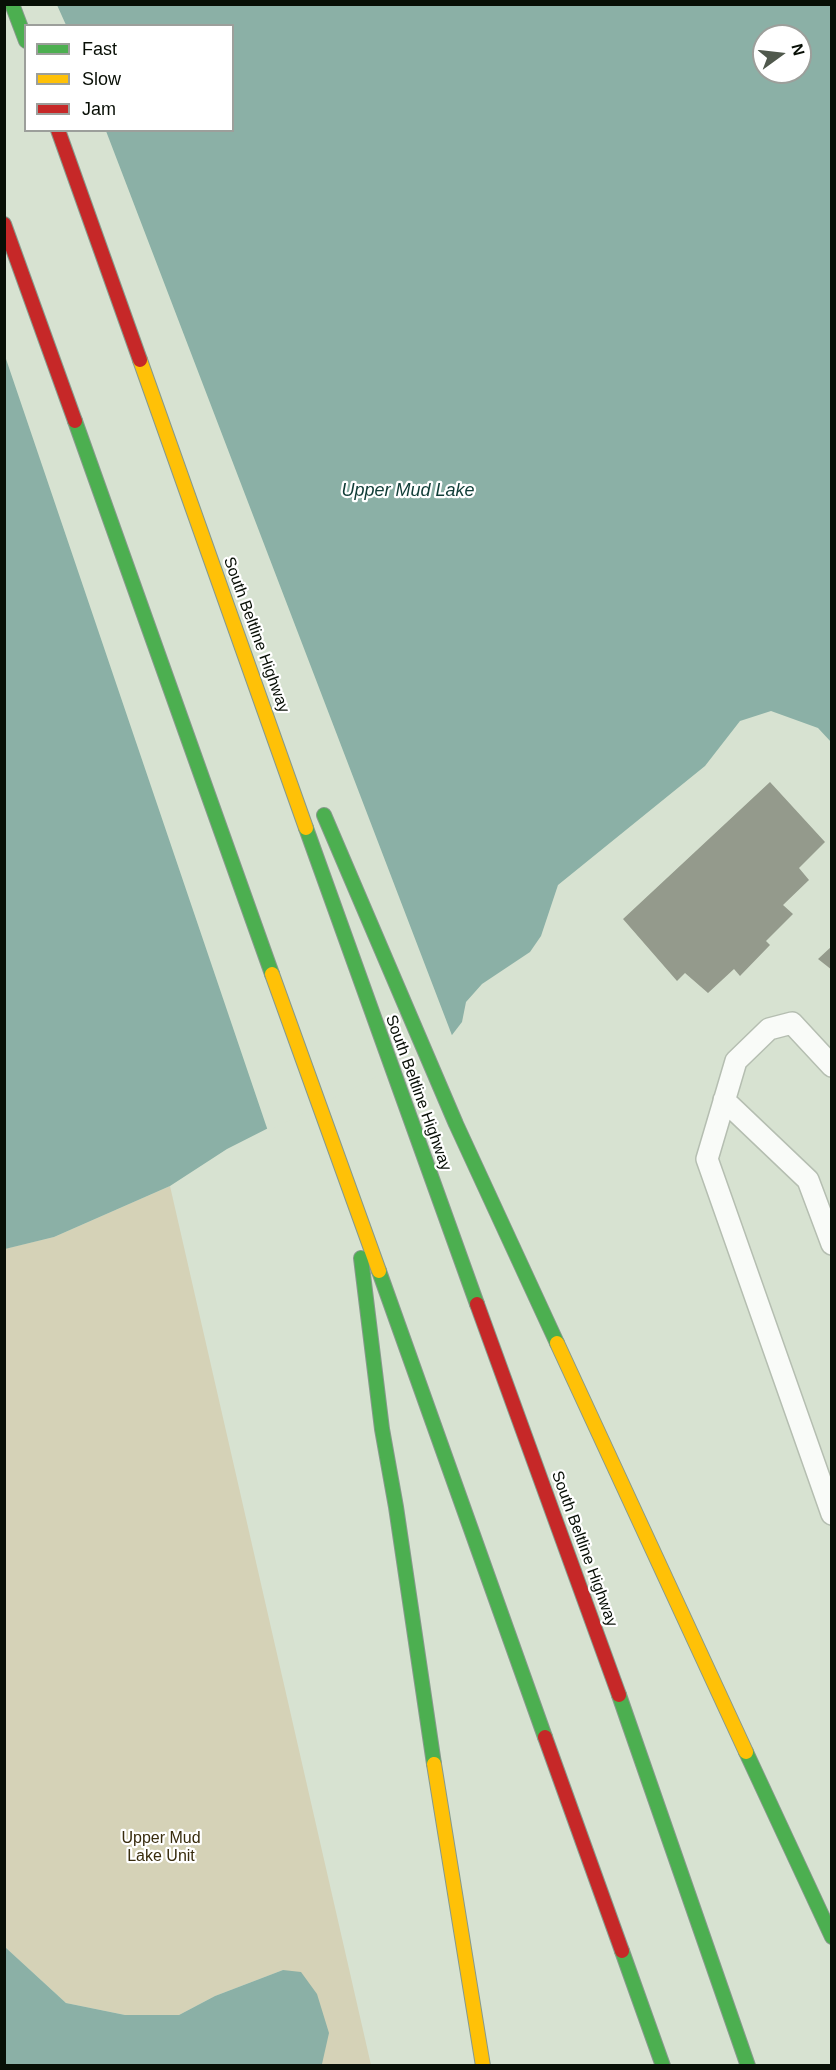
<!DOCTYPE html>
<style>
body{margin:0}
#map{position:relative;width:836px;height:2070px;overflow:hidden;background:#d7e2d1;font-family:Helvetica,sans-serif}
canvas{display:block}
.frame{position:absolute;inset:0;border:6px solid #080f06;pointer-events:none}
.legend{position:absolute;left:24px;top:24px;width:210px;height:108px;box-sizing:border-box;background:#fff;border:2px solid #9c9f9b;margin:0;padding:8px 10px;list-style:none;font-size:18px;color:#080f06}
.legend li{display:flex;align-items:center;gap:12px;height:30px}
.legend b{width:30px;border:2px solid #9c9f9b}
.north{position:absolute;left:752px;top:24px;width:60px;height:60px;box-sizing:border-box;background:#fff;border:2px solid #9c9f9b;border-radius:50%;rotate:75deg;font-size:16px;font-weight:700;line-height:24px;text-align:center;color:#080f06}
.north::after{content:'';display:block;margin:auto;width:21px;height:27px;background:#50594d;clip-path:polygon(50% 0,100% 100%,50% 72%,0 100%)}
</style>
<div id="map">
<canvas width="836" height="2070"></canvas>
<div class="frame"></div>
<ul class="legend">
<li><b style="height:8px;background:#4caf50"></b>Fast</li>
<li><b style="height:8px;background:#ffc107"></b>Slow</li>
<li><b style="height:8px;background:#c62828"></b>Jam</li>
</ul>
<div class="north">N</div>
</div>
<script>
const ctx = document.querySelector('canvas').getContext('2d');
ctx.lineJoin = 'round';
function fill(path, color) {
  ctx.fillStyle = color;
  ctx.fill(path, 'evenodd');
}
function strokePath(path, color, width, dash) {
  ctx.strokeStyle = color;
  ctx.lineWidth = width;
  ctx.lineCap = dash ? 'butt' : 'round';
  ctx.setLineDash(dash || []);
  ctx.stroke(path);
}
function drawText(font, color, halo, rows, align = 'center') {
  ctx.font = font + ' Helvetica,sans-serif';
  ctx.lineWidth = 4.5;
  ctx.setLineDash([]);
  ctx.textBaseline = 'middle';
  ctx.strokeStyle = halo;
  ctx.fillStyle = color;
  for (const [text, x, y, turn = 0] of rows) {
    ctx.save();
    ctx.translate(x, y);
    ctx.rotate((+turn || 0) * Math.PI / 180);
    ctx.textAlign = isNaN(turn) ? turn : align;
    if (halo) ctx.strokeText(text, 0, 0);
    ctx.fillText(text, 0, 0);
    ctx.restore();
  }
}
const green = new Path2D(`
 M170 1186 371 2065H319L322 2064 283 1970 215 1996 179 2015H125L66 2003 5 1947 4 1249 54 1237Z`);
const water = new Path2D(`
 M4 5H832L831 742 818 728 771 711 740 721 705 766 558 885 541 936 530 952 482 984 466 1002 462 1022 452 1035 227 1149 170 1186 54 1237 5 1249ZM26 26H232V130H26ZM764 36H800V72H764Z
 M5 1947 66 2003 125 2015H179L215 1996 283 1970 301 1972 317 1994 329 2033 322 2064 319 2066 5 2065Z`);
const pier = new Path2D(`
 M5 5H57L66 25 26 26V130L106 131 453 1038 268 1131 5 356Z`);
const building = new Path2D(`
 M770 782 825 842 799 868 809 880 783 905 793 914 766 941 770 945 740 976 734 969 708 993 685 973 677 981 623 919Z
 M832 946V970L818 959Z`);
const lane = new Path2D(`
 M832 1066 792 1023 769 1029 736 1061 707 1159 832 1514
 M724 1100 808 1180 832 1244`);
const fast = new Path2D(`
 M12 4 26 41
 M75 421 272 974
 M324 815 456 1124 557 1343
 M306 828 477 1304
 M361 1258 382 1429 396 1507 434 1764
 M379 1271 545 1737
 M619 1695 748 2066
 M746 1752 832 1937
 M622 1951 663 2066`);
const slow = new Path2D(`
 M140 360 306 828
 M272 974 379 1271
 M557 1343 746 1752
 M434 1764 483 2066`);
const jam = new Path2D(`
 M58 130 140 360
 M4 224 75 421
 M477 1304 619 1695
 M545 1737 622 1951`);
const streetNames = [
 ["South Beltline Highway",256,635,70],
 ["South Beltline Highway",418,1093,70],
 ["South Beltline Highway",584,1549,70]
];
const parkNames = [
 ["Upper Mud",161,1839],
 ["Lake Unit",161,1857]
];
const waterNames = [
 ["Upper Mud Lake",408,491]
];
fill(green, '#d5d2b7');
fill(water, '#8bb0a6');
fill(pier, '#d7e2d1');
fill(building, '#949a8c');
strokePath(lane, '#b5beb1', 24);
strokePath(fast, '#879a8c', 16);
strokePath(slow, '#879a8c', 16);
strokePath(jam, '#879a8c', 16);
strokePath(lane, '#f9fbf8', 21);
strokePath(fast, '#4caf50', 14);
strokePath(slow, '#ffc107', 14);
strokePath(jam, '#c62828', 14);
drawText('16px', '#080f06', '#fff', streetNames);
drawText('16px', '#382c0d', '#fff', parkNames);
drawText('italic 18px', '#103d37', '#fff', waterNames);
</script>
